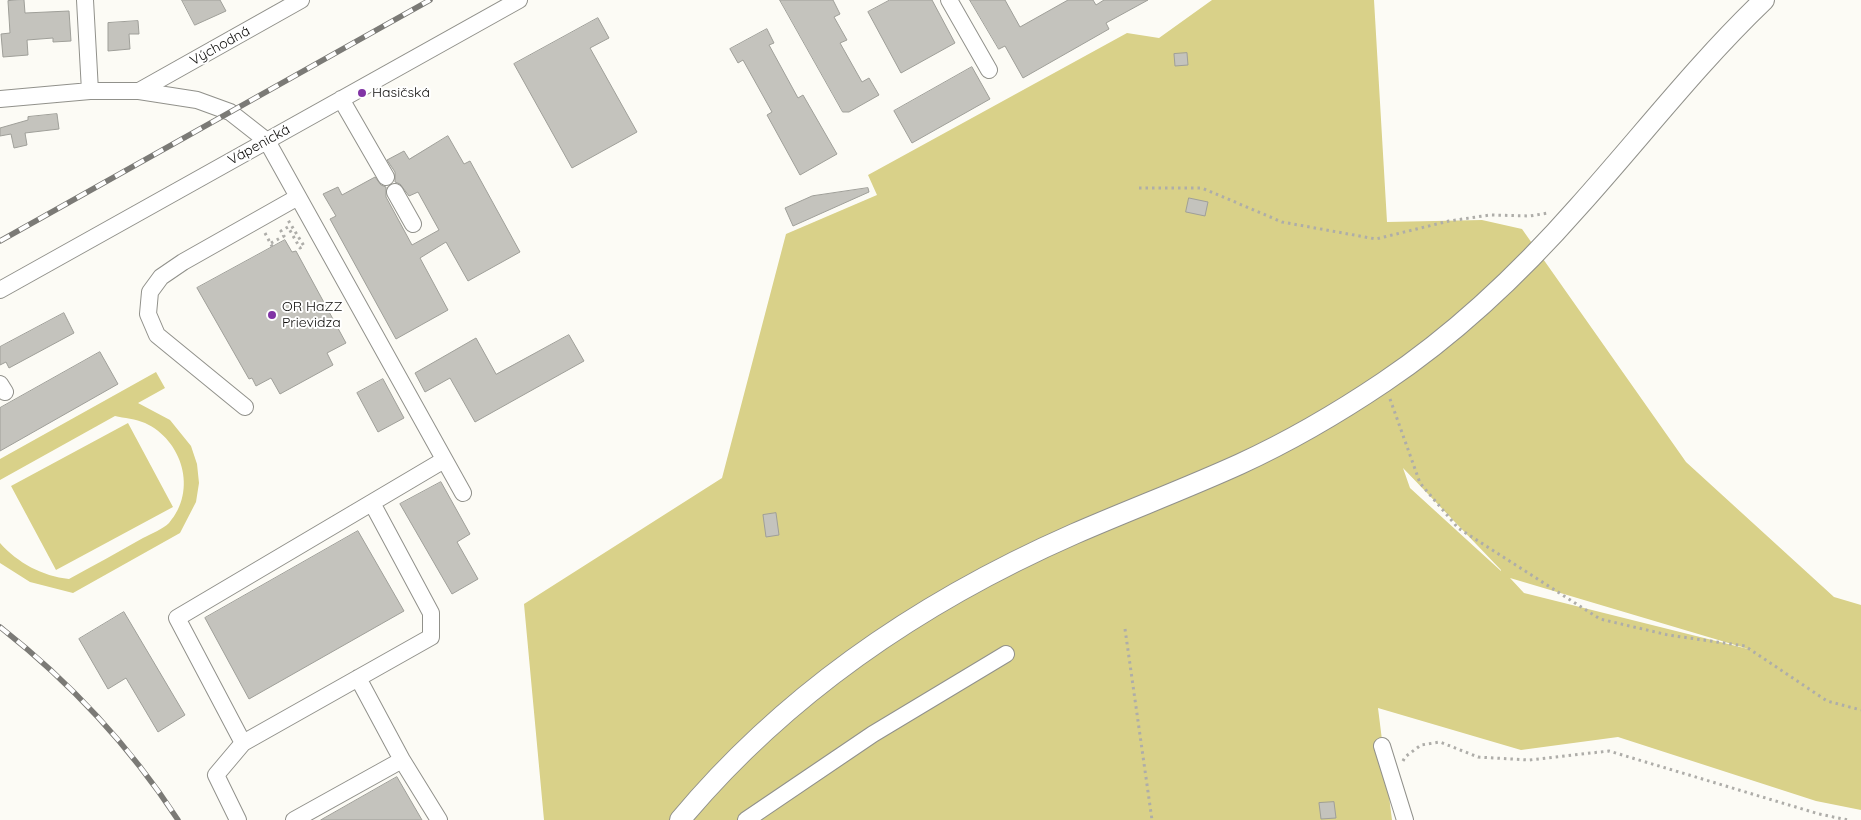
<!DOCTYPE html>
<meta charset="utf-8">
<style>
body{margin:0}
canvas{display:block;background:#fcfbf5}
</style>
<canvas width="1861" height="820"></canvas>
<script>
const ctx = document.querySelector('canvas').getContext('2d');
ctx.lineJoin = 'round';
function fill(path, color) {
  ctx.fillStyle = color;
  ctx.fill(path, 'evenodd');
}
function strokePath(path, color, width, dash) {
  ctx.strokeStyle = color;
  ctx.lineWidth = width;
  ctx.lineCap = dash ? 'butt' : 'round';
  ctx.setLineDash(dash || []);
  ctx.stroke(path);
}
function drawText(font, color, halo, rows, align = 'center') {
  ctx.font = font + ' Quicksand,sans-serif';
  ctx.lineWidth = 4;
  ctx.setLineDash([]);
  ctx.textBaseline = 'middle';
  ctx.strokeStyle = halo;
  ctx.fillStyle = color;
  for (const [text, x, y, turn = 0] of rows) {
    ctx.save();
    ctx.translate(x, y);
    ctx.rotate((+turn || 0) * Math.PI / 180);
    ctx.textAlign = isNaN(turn) ? turn : align;
    if (halo) ctx.strokeText(text, 0, 0);
    ctx.fillText(text, 0, 0);
    ctx.restore();
  }
}
const green = new Path2D(`
 M1212 0H1374L1387 222 1482 220 1522 229 1686 462 1834 597 1861 605V810L1816 801 1618 737 1521 750 1378 708 1392 820H544L524 604 722 478 786 234 877 195 868 175 1127 33 1159 38ZM1403 468 1501 570V571L1410 488ZM1510 578 1752 650 1524 593Z
 M156 372 165 388 138 403 170 420 191 446 197 464 199 483 196 502 180 533 73 593 30 582 0 563V543C18 563 42 576 69 579 93 566 118 552 143 538 151 534 163 529 169 523 198 490 182 440 145 423 136 419 124 418 115 416L0 480V459Z
 M128 423 173 507 56 570 11 486Z`);
const building = new Path2D(`
 M24 0 25 13 69 11 71 41 53 42V38L27 40 28 55 3 57 1 34 10 33 8 1Z
 M182 0H220L226 11 195 25Z
 M780 0H833L840 14 834 17 847 40 840 43 862 82 869 78 879 95 849 112H843Z
 M890 0H932L955 43 901 73 868 12Z
 M970 0H1005L1020 27 1068 0H1093L1096 5 1104 0H1148L1106 23 1109 29 1023 78 1005 46 999 49Z
 M598 18 609 38 590 48 637 132 572 168 514 64Z
 M138 21 139 34H129L130 49 108 51V23Z
 M767 29 774 43 769 45 798 98 803 95 837 154 800 175 767 115 772 112 743 60 738 63 730 49Z
 M1187 53 1188 65 1175 66 1174 54Z
 M972 67 990 99 912 143 894 111Z
 M57 114 59 129 25 133 27 145 14 148 11 134 0 136V128L28 120V117Z
 M448 136 464 164 470 161 520 252 468 281 446 242 420 258 448 310 396 339 330 219 336 216 323 194 338 187 342 195 375 177 381 185 386 187V197L412 245 439 230 418 192 409 196 400 184 395 182V172L387 160 404 151 409 159Z
 M868 188 869 192 793 226 785 208 812 196Z
 M1189 198 1208 202 1205 216 1186 212Z
 M285 240 292 252 296 251 346 343 327 353 333 365 280 394 271 378 256 386 252 378 249 379 197 288Z
 M64 313 74 333 9 368 6 362 0 365V347Z
 M569 335 584 361 475 422 450 378 425 392 415 373 476 338 496 374Z
 M100 352 118 384 0 451V408Z
 M383 379 404 418 378 432 357 393Z
 M441 482 470 534 457 542 478 579 452 594 400 504Z
 M776 513 779 535 766 537 763 515Z
 M358 531 404 611 249 699 205 618Z
 M124 612 185 715 158 732 126 678 108 689 79 639Z
 M397 777 422 820H321Z
 M1334 802 1336 818 1321 819 1319 803Z`);
const path = new Path2D(`
 M1139 188H1202L1282 222 1376 239 1449 221 1490 215 1530 216 1548 213
 M265 233 274 250
 M271 243 284 236 281 231 288 227 300 248 304 246 288 220
 M1390 399 1420 483 1458 528 1600 619 1668 635 1745 646 1827 701 1861 710
 M1125 629 1152 820
 M1403 761 1405 757 1421 745 1440 742 1478 757 1529 760 1609 751 1819 814 1848 820`);
const minor = new Path2D(`
 M85 0 90 91
 M949 0 989 70
 M139 91 301 0
 M0 99 90 91H139L197 100 230 112 267 141 463 493
 M341 99 386 177
 M395 192 413 224
 M0 290 519 0
 M0 384 5 392
 M245 407 157 335 148 314 150 292 161 277 183 262 298 197
 M372 503 431 613V637L243 743 177 618 444 460
 M1382 746 1405 820
 M402 760 439 820
 M238 820 216 775 243 743
 M294 820 402 760 358 678
 M746 820 873 734 1006 654`);
const major = new Path2D(`
 M680 820C786 693 924 600 1074 534 1129 510 1185 489 1240 464 1290 441 1338 413 1384 382 1457 333 1521 272 1579 206 1641 137 1697 64 1764 0`);
const rail = new Path2D(`
 M0 241 430 0
 M0 627C70 682 129 745 178 820`);
const markers = [
 [362,93,5,"#8134a5"],
 [272,315,5,"#8134a5"]
];
const streetNames = [
 ["Východná",220,46,-29],
 ["Vápenická",259,145,-29]
];
const poiNames = [
 ["Hasičská",372,93],
 ["OR HaZZ",282,307],
 ["Prievidza",282,323]
];
fill(green, '#d9d189');
fill(building, '#c4c3bd');
strokePath(building, '#9f9f99', 1);
strokePath(minor, '#91918b', 18);
strokePath(major, '#91918b', 22);
strokePath(path, '#aeada9', 3, [2.5, 4]);
strokePath(minor, '#fff', 16);
strokePath(major, '#fff', 20);
strokePath(rail, '#7b7a76', 5.5);
strokePath(rail, '#fff', 4, [11]);
for (const [x, y, r, color] of markers) {
  const dot = new Path2D();
  dot.arc(x, y, r, 0, 2 * Math.PI);
  ctx.fillStyle = color;
  ctx.fill(dot);
  strokePath(dot, '#fff', 2);
}
drawText('14px', '#0e0d0b', '#fff', streetNames);
drawText('14px', '#0e0d0b', '#fff', poiNames, 'left');
</script>
